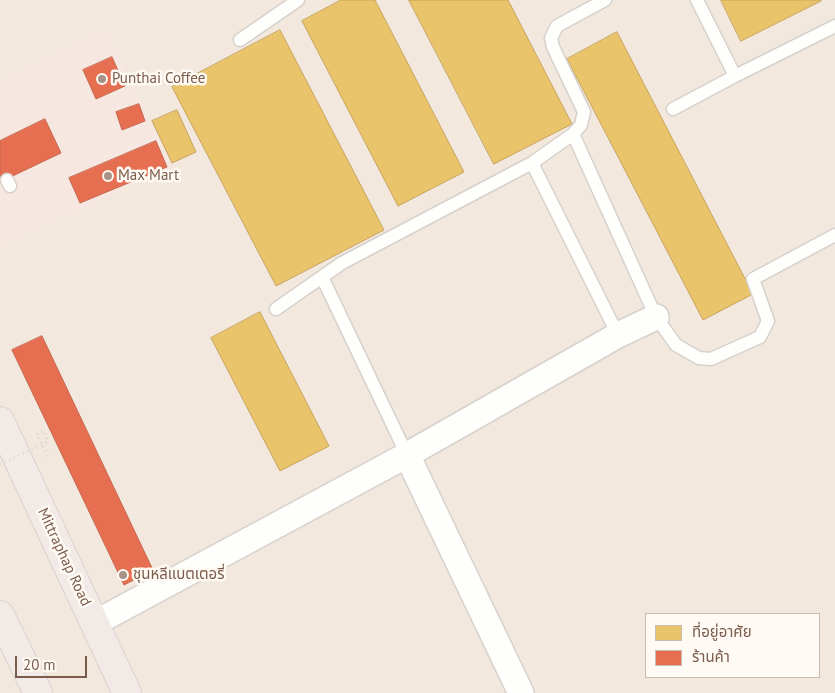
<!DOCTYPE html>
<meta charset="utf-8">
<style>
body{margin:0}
#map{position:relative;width:835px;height:693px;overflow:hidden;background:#f9f5f0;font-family:"PT Sans","Noto Sans Thai",sans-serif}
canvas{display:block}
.legend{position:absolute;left:645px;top:613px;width:175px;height:65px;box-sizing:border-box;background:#fffaf3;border:1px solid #cabbb1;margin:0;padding:6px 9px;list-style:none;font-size:15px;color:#7a5c4d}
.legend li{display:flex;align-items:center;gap:10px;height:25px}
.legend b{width:25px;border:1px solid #cabbb1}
.scale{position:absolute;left:15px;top:656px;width:72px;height:22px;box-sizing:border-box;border:2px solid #7a5c4d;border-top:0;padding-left:6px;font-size:15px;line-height:18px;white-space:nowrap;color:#7a5c4d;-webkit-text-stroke:4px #fffaf3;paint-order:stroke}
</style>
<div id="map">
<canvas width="835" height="693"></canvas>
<ul class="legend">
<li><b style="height:14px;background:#e9c46a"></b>ที่อยู่อาศัย</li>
<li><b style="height:14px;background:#e76f51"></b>ร้านค้า</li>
</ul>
<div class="scale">20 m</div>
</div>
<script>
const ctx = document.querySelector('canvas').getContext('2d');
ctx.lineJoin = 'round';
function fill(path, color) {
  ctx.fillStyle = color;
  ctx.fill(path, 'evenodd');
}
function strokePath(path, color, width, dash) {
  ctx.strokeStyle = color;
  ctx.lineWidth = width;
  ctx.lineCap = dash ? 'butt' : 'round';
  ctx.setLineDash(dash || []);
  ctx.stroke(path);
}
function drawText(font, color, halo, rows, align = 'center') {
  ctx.font = font + ' "PT Sans","Noto Sans Thai",sans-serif';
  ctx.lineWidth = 5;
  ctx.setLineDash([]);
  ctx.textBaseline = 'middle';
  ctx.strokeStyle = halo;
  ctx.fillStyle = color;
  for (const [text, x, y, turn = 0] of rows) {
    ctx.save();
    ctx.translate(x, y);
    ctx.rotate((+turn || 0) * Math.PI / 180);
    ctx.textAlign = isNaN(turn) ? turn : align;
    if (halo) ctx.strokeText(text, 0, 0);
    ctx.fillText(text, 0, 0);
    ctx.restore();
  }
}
const residential = new Path2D(`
 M0 0H835V693H0ZM646 614H819V677H646Z`);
const commercial = new Path2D(`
 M106 28 172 168 0 245V80Z`);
const homes = new Path2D(`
 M341 0H375L464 172 398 206 302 21Z
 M409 0H508L572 124 494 164Z
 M721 0H821V1L741 41Z
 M280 30 384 230 276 286 172 87Z
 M617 32 753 294 703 320 567 59Z
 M177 110 196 152 172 163 152 121Z
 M260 312 329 446 280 471 211 338Z`);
const shops = new Path2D(`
 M112 57 125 86 96 99 83 70Z
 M139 104 145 121 122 130 116 112Z
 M45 119 61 153 0 182V141Z
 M156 141 167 167 80 203 69 178Z
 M42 336 153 570 124 585 12 350Z`);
const path = new Path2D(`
 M46 443 48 441 44 431 37 434 48 457 46 458`);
const lane = new Path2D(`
 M697 0 735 76
 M240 40 298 0
 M673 109 735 76 835 26
 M573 134 656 317 676 345 699 358 711 359 760 337 768 321 753 279 835 235
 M532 163 618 335
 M7 180 10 186
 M322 277 407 455
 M276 309 342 263 532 163 573 134 581 125 584 112 553 47 551 38 557 26 605 0`);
const street = new Path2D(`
 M407 455 521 693
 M95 623 407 455 618 335 656 317`);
const highway = new Path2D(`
 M0 421 127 693
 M0 615 38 693`);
const pathBridge = new Path2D(`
 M0 464 46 443`);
const markers = [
 [102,79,5,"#a69286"],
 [108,176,5,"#a69286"],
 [123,575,5,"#a69286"]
];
const poiNames = [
 ["Punthai Coffee",112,79],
 ["Max Mart",118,176],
 ["ชุนหลีแบตเตอรี่",133,575]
];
const streetNames = [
 ["Mittraphap Road",64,557,65]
];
fill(residential, '#f2e8de');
fill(commercial, '#f6e8e1');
fill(homes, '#e9c46a');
strokePath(homes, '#c8a561', 1);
fill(shops, '#e76f51');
strokePath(shops, '#c66950', 1);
strokePath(lane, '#d7d1cb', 15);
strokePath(street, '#d7d1cb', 28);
strokePath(highway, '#dad1cc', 30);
strokePath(path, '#dcd5d0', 3, [1, 4]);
strokePath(lane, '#fefefd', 12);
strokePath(street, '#fefefd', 25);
strokePath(highway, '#f2eae7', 28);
strokePath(pathBridge, '#dcd5d0', 3, [1, 4]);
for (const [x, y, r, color] of markers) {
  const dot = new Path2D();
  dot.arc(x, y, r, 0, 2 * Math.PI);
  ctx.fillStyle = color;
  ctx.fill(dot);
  strokePath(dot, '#fffaf3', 2);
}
drawText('15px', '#7a5c4d', '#fffaf3', poiNames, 'left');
drawText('15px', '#7a5c4d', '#fffaf3', streetNames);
</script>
